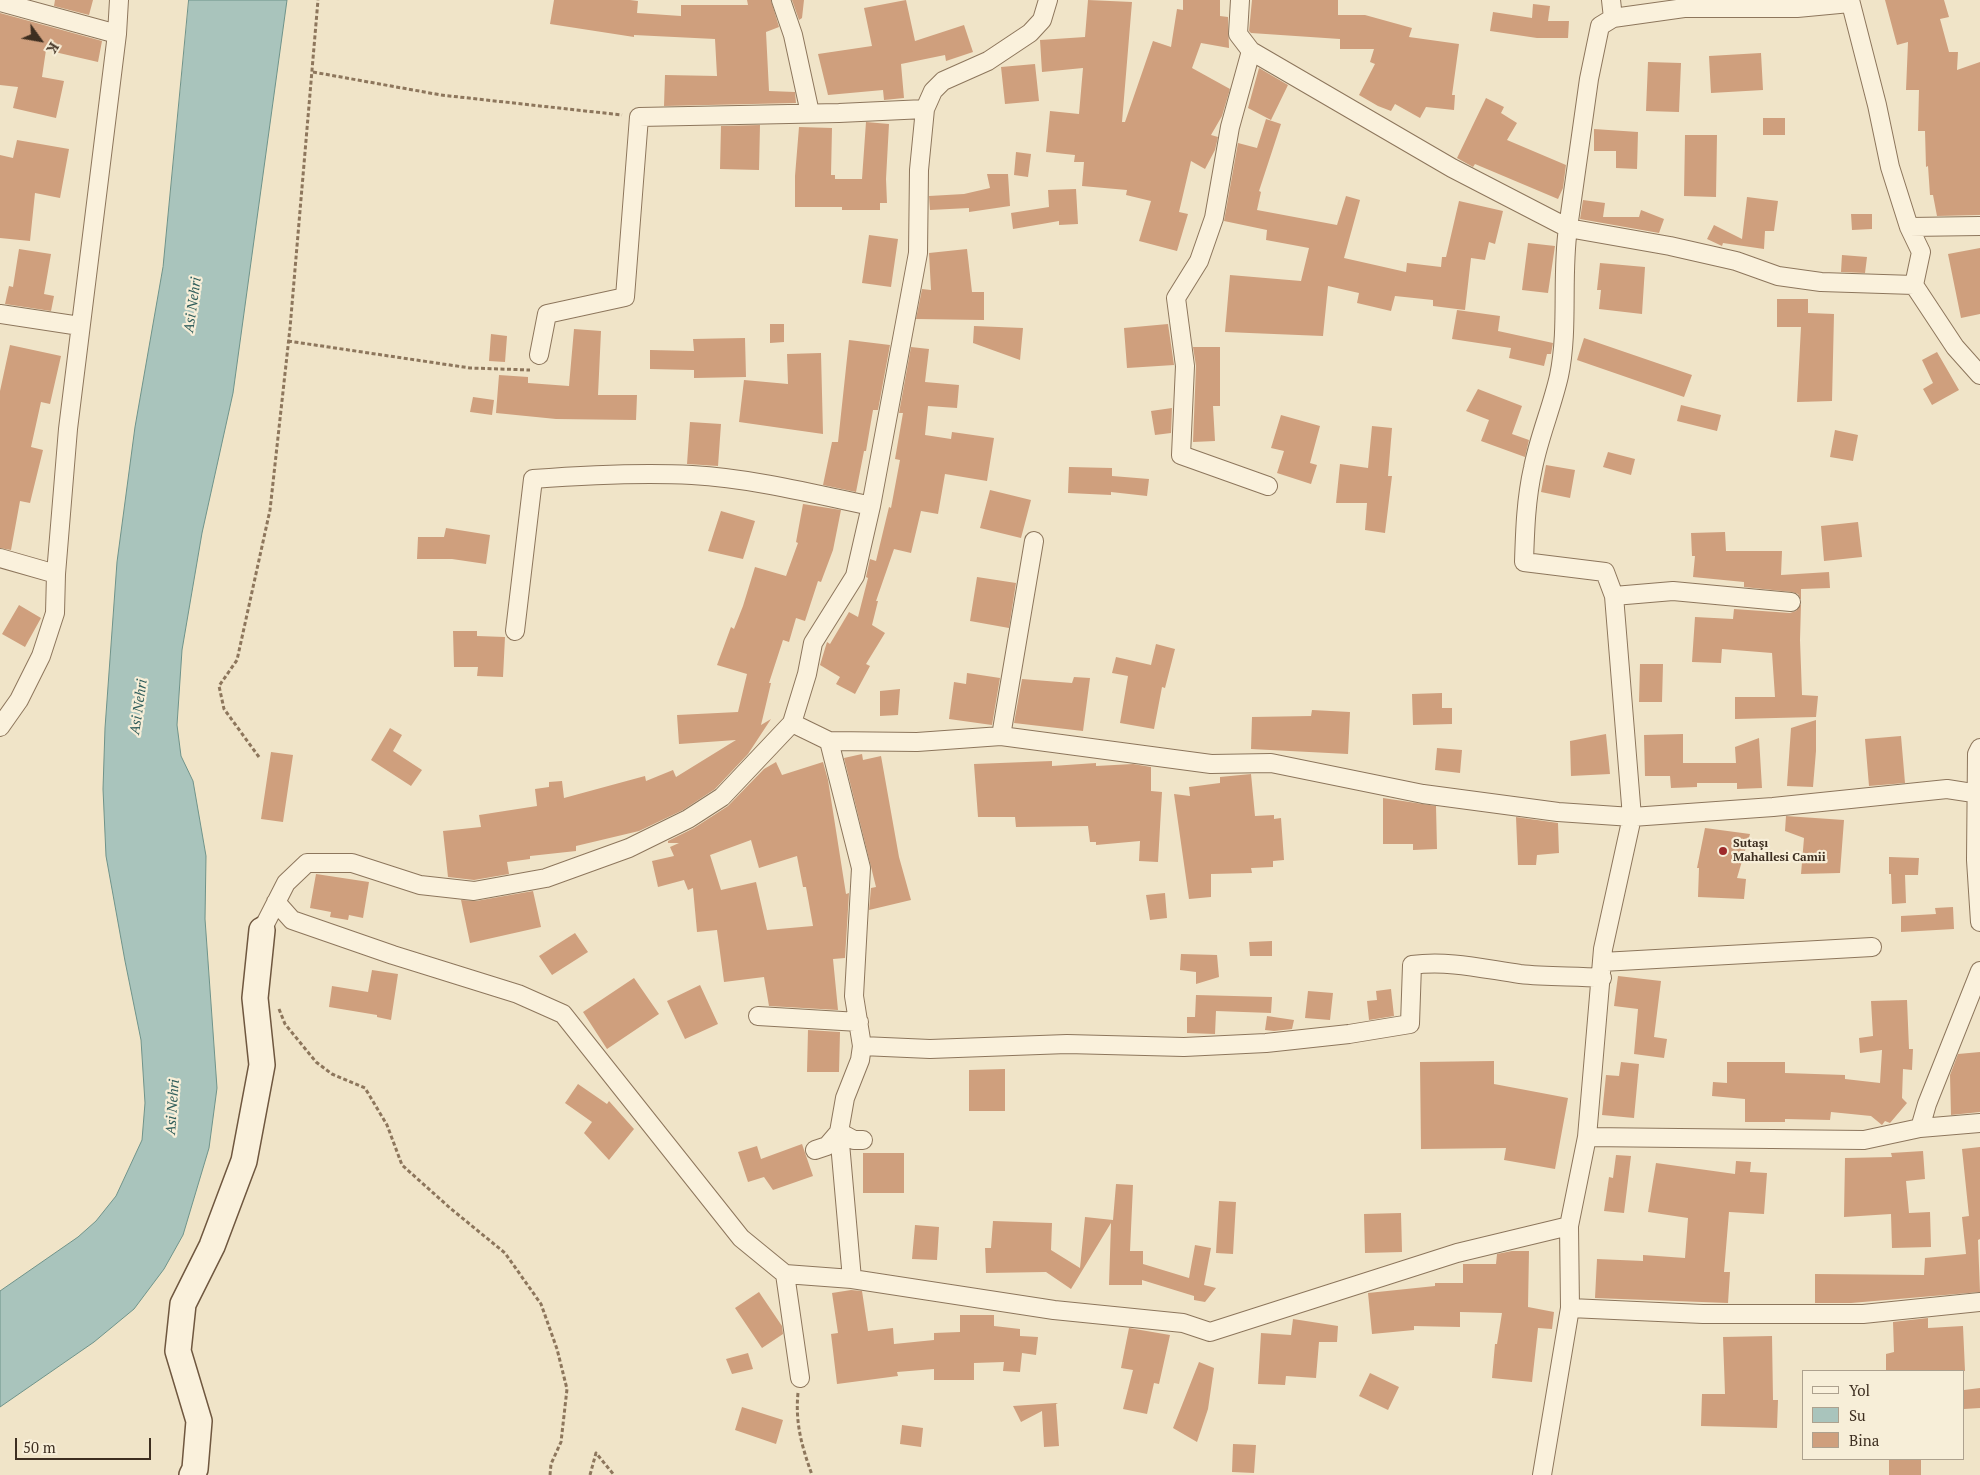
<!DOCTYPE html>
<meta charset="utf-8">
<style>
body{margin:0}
#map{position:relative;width:1980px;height:1475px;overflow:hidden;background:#f0e4c8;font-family:"PT Serif",serif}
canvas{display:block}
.legend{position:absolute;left:1802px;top:1370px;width:162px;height:90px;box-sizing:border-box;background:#f7eed8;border:1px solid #ada18e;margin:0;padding:6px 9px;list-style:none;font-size:15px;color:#3d2e20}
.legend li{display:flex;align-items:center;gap:10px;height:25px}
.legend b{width:25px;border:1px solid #ada18e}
.north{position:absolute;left:15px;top:15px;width:50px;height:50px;-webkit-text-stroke:4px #f7eed8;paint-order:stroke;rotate:122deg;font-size:14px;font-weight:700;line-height:20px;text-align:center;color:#3d2e20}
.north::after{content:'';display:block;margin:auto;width:18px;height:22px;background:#3d2e20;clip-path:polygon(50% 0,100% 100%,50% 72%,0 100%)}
.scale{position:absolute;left:15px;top:1438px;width:136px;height:22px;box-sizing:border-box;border:2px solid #3d2e20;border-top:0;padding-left:6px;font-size:15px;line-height:18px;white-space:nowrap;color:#3d2e20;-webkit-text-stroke:4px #f7eed8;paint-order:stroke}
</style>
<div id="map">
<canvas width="1980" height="1475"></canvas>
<ul class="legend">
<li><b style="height:6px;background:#faf1dc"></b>Yol</li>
<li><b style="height:14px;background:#a9c4bc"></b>Su</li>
<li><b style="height:14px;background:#cf9f7d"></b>Bina</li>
</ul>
<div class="north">K</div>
<div class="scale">50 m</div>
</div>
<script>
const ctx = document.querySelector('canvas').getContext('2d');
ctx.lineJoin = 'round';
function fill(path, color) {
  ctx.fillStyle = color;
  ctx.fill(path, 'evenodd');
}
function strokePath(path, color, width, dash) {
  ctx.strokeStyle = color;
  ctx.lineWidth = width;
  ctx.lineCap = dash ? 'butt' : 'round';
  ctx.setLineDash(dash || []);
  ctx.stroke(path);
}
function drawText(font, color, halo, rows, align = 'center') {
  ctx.font = font + ' "PT Serif",serif';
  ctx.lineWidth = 4.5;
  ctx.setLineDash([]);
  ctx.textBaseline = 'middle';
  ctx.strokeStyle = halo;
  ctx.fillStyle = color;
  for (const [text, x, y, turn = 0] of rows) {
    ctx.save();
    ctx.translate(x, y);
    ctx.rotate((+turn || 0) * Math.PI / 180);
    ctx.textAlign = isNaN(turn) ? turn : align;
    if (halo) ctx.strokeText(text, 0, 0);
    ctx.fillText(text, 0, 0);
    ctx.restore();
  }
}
const water = new Path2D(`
 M189 0H287L233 393 202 533 182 650 177 725 181 756 193 781 206 856 205 919 217 1088 209 1148 183 1235 164 1269 134 1309 94 1342 0 1407V1291L78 1237 96 1221 116 1196 142 1140 145 1103 141 1040 125 961 106 856 103 789 105 728 117 562 135 427 163 267Z`);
const building = new Path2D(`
 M55 0H93L89 15 54 6Z
 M554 0H630L638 1 637 13 681 16V5H748L747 0H771L779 27 766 32 769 91 795 92 796 103 664 106 665 75 717 76 715 39 634 35V37L550 24Z
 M792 0H804L802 18 799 20Z
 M906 0 915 41 964 25 973 52 946 61 945 55 901 64 904 98 884 100 883 90 828 95 818 54 872 46 864 8Z
 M1088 0 1132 2 1122 122H1125L1153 41 1171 47 1177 9 1183 10V0H1220V16L1228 17 1229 48 1201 43 1192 68 1230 89 1222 116 1211 135 1218 137 1215 150 1205 169 1191 161 1179 212 1188 214 1177 251 1139 241 1151 201 1126 195 1127 190 1082 186 1084 162H1074L1075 155 1046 152 1050 111 1079 114 1083 68 1042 72 1040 40 1085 37Z
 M1252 0H1338V15H1365L1412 28 1409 37 1459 44 1452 95H1455L1454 110 1426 107 1420 118 1395 104 1391 111 1378 106 1359 95 1375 64 1370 62 1374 49H1340V39L1251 33 1249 31Z
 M1885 0H1944L1949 17 1940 19 1949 52H1958L1957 70 1980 62V215L1937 216 1933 195H1930L1928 166 1926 167 1925 131H1918L1919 90H1906L1908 42 1897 45Z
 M1533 4 1550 6 1548 21H1569L1568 38H1537L1490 31 1493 12 1532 18Z
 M0 13 102 41 98 62 46 50 42 77 64 81 56 118 13 108 18 87 0 85Z
 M1761 53 1763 90 1711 93 1709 56Z
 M1648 62 1681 63 1679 112 1646 111Z
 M1035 64 1039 101 1005 104 1001 67Z
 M1259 68 1288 85 1271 120 1248 108Z
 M1486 98 1504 107 1501 113 1517 123 1507 140 1566 165 1563 188 1558 199 1475 164 1473 167 1457 158Z
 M1763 118H1785V135H1763Z
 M1266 119 1281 124 1259 191 1261 192 1257 210 1337 225 1346 196 1360 200 1344 258 1406 272 1407 263 1441 267 1442 257H1446L1459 201 1503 211 1495 244 1489 242 1485 260 1471 258 1465 310 1433 306V300L1395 296 1391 311 1357 303 1359 293 1328 286 1323 336 1225 332 1230 275 1301 281 1309 248 1266 240 1267 230 1224 221 1238 143 1257 148Z
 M866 122 889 124 886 179 887 203H880V210H842V207H795V176L799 127 832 128 831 175H835V179H862Z
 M760 125 759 170 720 169 721 126Z
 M1594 129 1638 132 1637 169 1616 168V151H1594Z
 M1685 135H1717L1716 197 1684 196Z
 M17 140 69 149 60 198 35 193 30 241 0 238V155L13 158Z
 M1016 152 1031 154 1028 177 1014 175Z
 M987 174H1008L1010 206 969 212V208L930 210 929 196 964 194 990 188Z
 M1076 189 1078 224 1059 225V221L1013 229 1011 213 1049 207 1048 190Z
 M1747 197 1778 201 1774 231H1765L1764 249 1723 243 1722 246 1707 239 1714 225 1742 239Z
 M1583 200 1605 203 1603 217H1639L1641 210 1664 219 1659 233 1580 219Z
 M1851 214H1872V229L1852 230Z
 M869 235 898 239 891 287 862 283Z
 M1528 243 1555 246 1548 293 1522 290Z
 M1980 248V314L1961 318 1948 254Z
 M19 249 51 254 44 294 54 296 51 311 5 304 9 286 13 287Z
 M967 249 972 292H984V320L916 319 922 289 931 290 929 253Z
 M1842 255 1867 257 1865 273 1841 272Z
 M1600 263 1645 267 1642 314 1599 309 1601 290H1597Z
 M1777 299H1808V313L1834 314 1832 401 1797 402 1801 327H1777Z
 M1457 310 1500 316 1498 331 1553 343 1551 354H1547L1544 366 1509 358 1511 348 1452 339Z
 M770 324H784V342L770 343Z
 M1168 324 1174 365 1127 368 1124 328Z
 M974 326 1023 328 1020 360 973 343Z
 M574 329 601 331 598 395H637L636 420 556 419 496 413 499 375 528 377V383L569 386Z
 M491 334 507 336 505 362 489 361Z
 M745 338 746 377 694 378V370L650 369V350L694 351 693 339Z
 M1584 338 1692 375 1684 397 1577 360Z
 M849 340 890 345 878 410H873L866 451H864L856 492 823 485 832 442H838Z
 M10 345 61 356 50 404 41 402 31 447 43 450 30 503 20 501 11 550 0 548V391Z
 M911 347 929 349 925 382 959 385 957 408 928 406 925 435 951 439 952 432 994 438 987 481 945 474 938 514 921 511 911 553 894 549 876 601H878L872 625 885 633 866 664 870 666 855 694 836 684 840 677 820 665 827 642 830 644 849 612 858 617 868 578 866 577 870 559 876 561 889 507 891 508 900 460 895 459 903 413H899Z
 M1193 347H1220V406H1213L1215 441 1193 442 1196 366Z
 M1937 352 1959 390 1932 405 1923 389 1933 383 1922 360Z
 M821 353 823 434 739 422 744 380 788 384 787 354Z
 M1478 389 1522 406 1512 434 1529 440 1525 457 1481 441 1489 420 1466 411Z
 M473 397 494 400 492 415 470 412Z
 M1681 405 1721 415 1717 431 1677 421Z
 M1172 408 1171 433 1155 435 1151 411Z
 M1281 415 1320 426 1310 463 1317 465 1311 484 1277 473 1284 451 1271 448Z
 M690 422 721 424 718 466 687 464Z
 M1372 426 1392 428 1388 476H1392L1385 533 1365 530 1367 503H1336L1340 464 1368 468Z
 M1835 430 1858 435 1853 461 1830 457Z
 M1608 452 1635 459 1631 475 1603 467Z
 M1546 465 1575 470 1570 498 1541 492Z
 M1069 467 1112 468V476L1149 479 1147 496 1111 492V495L1068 493Z
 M990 490 1031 500 1021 538 980 528Z
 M803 504 841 510 833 550 821 582 818 581 805 621 796 618 789 642 783 640 769 683H771L761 725 771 719 748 754 715 789 683 810 639 831 576 846V851L530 856V859L507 862 509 874 474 880 448 877 443 831 481 827 479 815 537 806 535 789 549 787V782L562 781 564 798 645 776 646 781 673 770 676 777 736 740 679 744 677 715 738 712 747 674 717 665 731 627 734 629 743 606 755 567 786 576 798 543 796 542Z
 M721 511 755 521 743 559 708 551Z
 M1858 522 1862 557 1824 561 1821 526Z
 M446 528 490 535 486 564 452 559H417L418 537H444Z
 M1725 532 1726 551H1782L1781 575 1829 572 1830 588 1801 589V600L1798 594 1792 592 1744 587V582L1693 577 1695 556H1692L1691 533Z
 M977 577 1016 583 1009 628 970 621Z
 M1801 604 1800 640 1802 695 1818 696 1816 717 1735 719V697H1775L1772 653 1722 649 1721 663 1692 662 1695 617 1733 619 1734 609 1790 613 1796 611Z
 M19 605 41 618 25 647 2 634Z
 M453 631H477V636L505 637 503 677 477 676 478 667H454Z
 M1156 644 1175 649 1165 688 1162 687 1154 729 1120 723 1128 676 1112 673 1116 657 1151 665Z
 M1640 664H1663L1662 702H1639Z
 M967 673 1000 678 992 725 949 719 954 682 966 684Z
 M1074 677 1090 678 1083 731 1014 723 1022 679 1072 683Z
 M900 689 898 715 880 716V691Z
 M1442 693V708H1452V724L1413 725 1412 694Z
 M1312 710 1350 712 1348 754 1251 749 1252 717 1311 716Z
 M1816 720V751L1813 787 1787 786 1791 728Z
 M390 728 402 735 393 751 422 770 411 786 371 760Z
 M1606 734 1610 774 1571 776 1570 741Z
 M1683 734V763H1736L1735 747 1759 738 1762 788 1737 789V783H1697V787L1671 788 1670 776H1645L1644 735Z
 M1901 736 1905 783 1869 786 1865 739Z
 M1437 748 1462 750 1460 773 1435 770Z
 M271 752 293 755 283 822 261 819Z
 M862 754 863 760 881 756 899 857 911 900 869 910 871 888 876 887 844 758Z
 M1052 761V766L1096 763V766L1133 764 1151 767V791L1162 792 1158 862 1139 861 1140 841 1096 845V842H1090L1088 826 1016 827 1015 817H978L974 764Z
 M776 762 782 775 823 762 828 780 846 894 849 893 845 958 833 959 838 1010 769 1006 764 977 724 982 717 930 697 932 693 888 688 890 684 880 658 887 652 861 674 856 670 847 679 843H668V841L694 828 728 806 764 769ZM751 840 759 868 797 856 803 887H806L813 926 767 930 756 882 721 890 710 855Z
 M1251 774 1255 816 1274 815V819L1281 818 1284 860 1273 861V867L1251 868 1252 873 1211 874V897L1189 899 1174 794 1190 796 1189 787 1220 783V777Z
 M1383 798 1436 806 1437 849 1413 850V844H1383Z
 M1786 816 1844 820 1840 873 1801 874 1804 838 1785 831Z
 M1516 817 1558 823 1559 853 1537 855 1536 865H1518Z
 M1705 828 1750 834 1737 878 1746 879 1744 899 1698 897 1699 868H1697Z
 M1889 857 1919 858 1918 875H1905L1906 903 1892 904 1891 874H1889Z
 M316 874 369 882 363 918 349 915 348 920 330 917 331 912 310 908Z
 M533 891 541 927 470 943 461 900 476 901Z
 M1165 893 1167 918 1150 920 1146 895Z
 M1953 907 1954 929 1901 932V916L1936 914 1935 908Z
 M575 933 588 952 552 975 539 956Z
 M1272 941V956H1250L1249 942Z
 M1181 954 1217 955 1219 977 1196 984V972L1180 970Z
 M372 970 398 974 391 1020 377 1017V1015L329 1007 332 986 368 992Z
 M1618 976 1661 981 1654 1037 1667 1039 1664 1058 1634 1054 1638 1009 1614 1006Z
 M634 978 659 1014 607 1049 583 1012Z
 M700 985 718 1024 685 1039 667 1001Z
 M1391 989 1394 1016 1369 1020 1367 1001 1377 1000 1376 991Z
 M1308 991 1333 993 1330 1020 1305 1018Z
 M1196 995 1272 997 1271 1013 1216 1011 1215 1034 1187 1033V1017H1195Z
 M1907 1000 1909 1049H1913L1912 1070 1903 1069 1902 1098 1907 1103 1890 1123 1885 1121 1882 1125 1871 1116 1831 1112 1830 1120 1785 1119V1122H1745V1099L1712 1096 1713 1082 1727 1083V1062H1785V1073L1845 1075V1079L1880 1083 1882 1050 1860 1053 1859 1038 1873 1036 1871 1001Z
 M1267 1016 1294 1020 1292 1029 1274 1031 1265 1030Z
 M808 1030 840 1032 839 1072H807Z
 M1980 1052V1112L1951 1115 1950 1075 1958 1054Z
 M1494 1061V1084L1568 1098 1555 1169 1504 1160 1506 1148 1421 1149 1420 1062Z
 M1621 1062 1639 1064 1634 1118 1602 1115 1606 1075 1619 1076Z
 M1005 1069V1111H969V1070Z
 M578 1084 607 1104 609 1101 634 1129 609 1160 584 1133 592 1122 565 1103Z
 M802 1144 813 1176 773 1190 764 1177 748 1182 738 1152 757 1146 761 1159Z
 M1980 1147V1239L1978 1240 1980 1292 1851 1303H1815V1274L1924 1275 1925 1258 1966 1254 1962 1217 1969 1216 1962 1149Z
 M1923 1151 1925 1179 1906 1181 1909 1213 1930 1212 1931 1247 1892 1248 1891 1214 1844 1217 1845 1158 1892 1157 1891 1153Z
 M863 1153H904V1193H863Z
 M1616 1155 1631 1156 1624 1213 1604 1211 1609 1177 1613 1178Z
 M1736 1161 1751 1162 1750 1172 1767 1173 1764 1214 1729 1212 1724 1272H1730L1728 1303 1595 1298 1597 1259 1643 1261V1255L1685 1258 1688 1218 1648 1212 1656 1163 1735 1174Z
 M1116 1184 1133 1185 1130 1251H1143V1264L1189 1278 1195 1245 1211 1248 1204 1285 1216 1288 1205 1302 1194 1300V1296L1142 1280V1285H1109L1111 1223 1071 1289 1046 1272 986 1273 985 1248H991L993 1221 1052 1223 1051 1250 1080 1268 1085 1217 1113 1220Z
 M1219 1201 1236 1202 1233 1254 1216 1253Z
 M1401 1213 1402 1252 1365 1253 1364 1214Z
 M915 1225 939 1227 937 1260 912 1259Z
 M1512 1251H1529L1528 1307 1554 1312 1552 1329 1538 1328 1532 1382 1492 1378 1495 1344H1497L1502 1313 1460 1312V1327L1414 1326V1330L1372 1334 1368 1293 1435 1286V1283H1463V1264H1496L1497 1254Z
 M851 1290 862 1291 868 1331 893 1328 894 1344 934 1340V1333L960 1332V1315H994V1326L1020 1329V1336L1038 1337 1036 1355 1022 1353 1020 1372 1003 1371 1004 1362 974 1363V1380H934V1369L897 1372 898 1376 837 1384 831 1334 838 1333 832 1293Z
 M759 1292 782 1326 783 1334 762 1348 735 1308Z
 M1928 1318V1328L1963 1326 1965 1371H1886V1354L1894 1352 1893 1322Z
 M1293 1319 1338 1326 1337 1342H1319L1316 1378 1286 1376 1285 1385 1258 1384 1261 1333 1291 1335Z
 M1129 1328 1170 1335 1159 1384 1154 1383 1147 1414 1123 1409 1133 1370 1121 1368Z
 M1772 1336 1773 1400H1778L1777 1428 1701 1426 1702 1394H1725L1723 1337Z
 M748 1353 753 1369 732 1374 726 1359Z
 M1199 1362 1214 1368 1208 1409 1197 1442 1173 1428Z
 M1370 1373 1399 1387 1388 1410 1359 1396Z
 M1980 1388V1408L1964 1409V1390Z
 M1056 1403H1058L1056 1404 1059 1446 1044 1447 1042 1411 1021 1422 1013 1406Z
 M742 1407 783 1420 776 1444 735 1430Z
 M902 1425 923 1428 921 1447 900 1444Z
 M1233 1444 1256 1445 1254 1473 1232 1472Z
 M1889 1459H1921V1475H1889Z`);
const path = new Path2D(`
 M313 72 441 95 622 115
 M288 341 470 368 530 370
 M259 757 224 709 219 686 237 660 270 510 290 328 318 0
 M279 1009 285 1024 316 1062 332 1074 365 1088 387 1125 402 1165 450 1208 505 1253 541 1304 557 1349 567 1389 561 1442 551 1464 550 1475
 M798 1393C795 1423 802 1447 812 1475
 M590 1475 596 1453 614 1475`);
const street = new Path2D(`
 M781 0 793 35 810 113
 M1240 0 1238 34 1251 51 1452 168 1568 228C1561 277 1569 328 1559 376 1552 407 1539 437 1533 468 1526 499 1525 530 1524 562L1605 572 1614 596 1632 817 1603 949 1587 1137 1569 1226 1570 1308 1542 1475
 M1611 0 1613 18 1600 26 1589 79 1568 228 1670 246 1736 261 1778 276 1821 282 1914 285
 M1850 0 1877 105 1890 167 1909 227 1921 252 1914 285 1955 347 1980 375
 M0 2 117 34
 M1613 18 1684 8H1797L1850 3
 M1251 51 1230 127 1214 218 1199 261 1176 298 1185 366 1181 455 1268 486
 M1909 227 1980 226
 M0 314 80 326
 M539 355 547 314 625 297 639 117 839 113 925 109
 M0 558 56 574
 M1614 596 1673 591 1791 602
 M515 631 533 479C586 475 639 472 692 475 750 478 815 494 871 506
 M792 723 829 741 917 742 1001 736 1211 764 1271 763 1423 794 1558 812 1632 817 1773 807 1947 789 1980 794
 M0 727 19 700 41 656 55 613 56 574 68 429 117 34 119 0
 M1001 736 1034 541
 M829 741 861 868 854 996 862 1046 860 1060 845 1098 839 1132 852 1279
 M1980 748 1977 754 1976 860 1980 922
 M276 902 292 920 393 955 518 994 563 1014 741 1238 785 1274 852 1279 1054 1310 1183 1323 1210 1332 1457 1253 1569 1226
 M262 930 286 883 307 863H352L420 885 474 891 546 878 629 848 688 819 722 797 792 723 807 674 813 643 855 576 871 506 918 253 919 170 925 109 933 91 943 81 988 61 1030 33 1042 20 1048 0
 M1602 962 1872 947
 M758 1016 859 1022
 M862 1046 930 1049 1067 1044 1184 1047 1266 1043 1349 1034 1410 1024 1412 965C1449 960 1484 969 1520 974 1547 977 1575 976 1602 978
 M1920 1128 1980 1123
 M1587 1137 1864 1140 1920 1128 1927 1104 1980 971
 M815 1150 827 1146 839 1132 854 1140H863
 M785 1274 800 1378
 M1570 1308 1703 1314H1863L1980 1302`);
const secondary = new Path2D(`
 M192 1475 195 1469 199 1421 178 1351 183 1304 212 1246 244 1161 262 1065 255 998 262 930`);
const markers = [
 [1723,851,5,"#9e2a2b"]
];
const poiNames = [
 ["Sutaşı",1733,844],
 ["Mahallesi Camii",1733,858]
];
const waterNames = [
 ["Asi Nehri",193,305,-82],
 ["Asi Nehri",139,707,-82],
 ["Asi Nehri",173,1107,-86]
];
fill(water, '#a9c4bc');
strokePath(water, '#6f938a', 1);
fill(building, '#cf9f7d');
strokePath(street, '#8d765c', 20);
strokePath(secondary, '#6f573f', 28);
strokePath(path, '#8d765c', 3, [4, 2.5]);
strokePath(street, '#faf1dc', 18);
strokePath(secondary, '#faf1dc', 25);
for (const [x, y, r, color] of markers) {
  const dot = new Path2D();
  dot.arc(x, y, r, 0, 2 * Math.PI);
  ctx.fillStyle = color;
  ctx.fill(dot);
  strokePath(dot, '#f7eed8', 2);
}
drawText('bold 12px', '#3d2e20', '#f7eed8', poiNames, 'left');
drawText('italic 14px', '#2f5d5a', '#f7eed8', waterNames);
</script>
